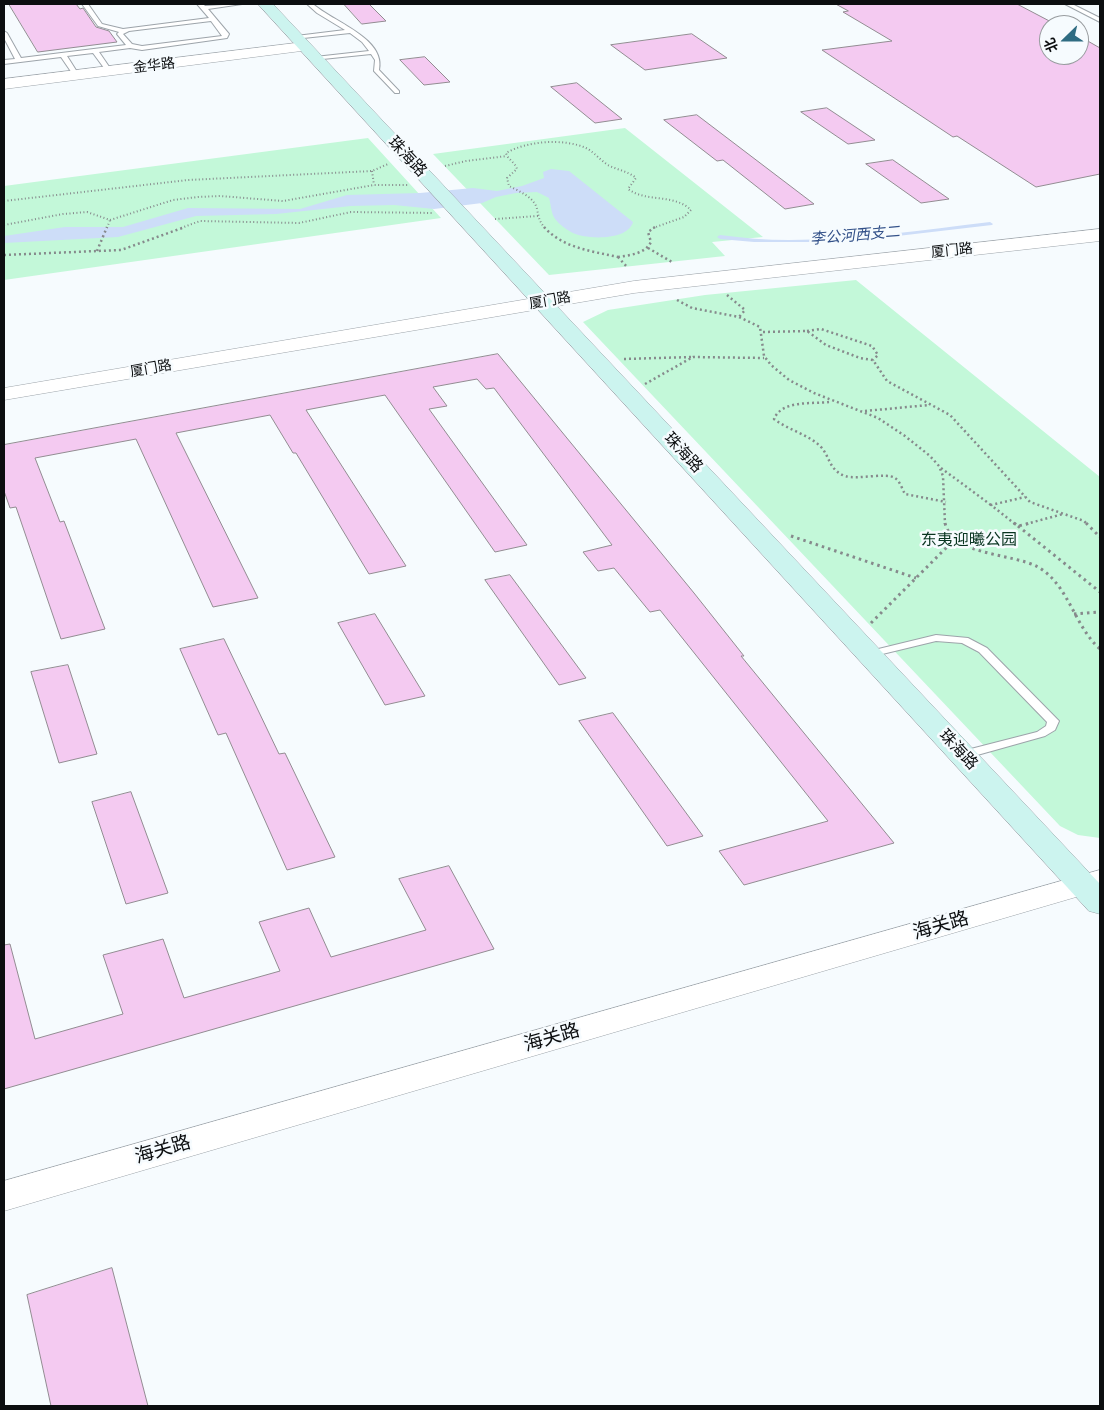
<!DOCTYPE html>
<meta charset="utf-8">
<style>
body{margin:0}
#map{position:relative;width:1104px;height:1410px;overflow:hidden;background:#f6fbfe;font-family:Helvetica,"Noto Sans SC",sans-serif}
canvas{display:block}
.frame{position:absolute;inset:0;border:5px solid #0c0e10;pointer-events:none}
.north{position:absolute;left:1039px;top:15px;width:50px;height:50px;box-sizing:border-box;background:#f6fbfe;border:1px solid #989c9f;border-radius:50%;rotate:248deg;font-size:14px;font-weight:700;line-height:20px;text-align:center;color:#0c0e10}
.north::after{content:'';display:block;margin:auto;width:18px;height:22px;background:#2f6c82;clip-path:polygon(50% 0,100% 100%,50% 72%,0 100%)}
</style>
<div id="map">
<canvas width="1104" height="1410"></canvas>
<div class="frame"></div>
<div class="north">北</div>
</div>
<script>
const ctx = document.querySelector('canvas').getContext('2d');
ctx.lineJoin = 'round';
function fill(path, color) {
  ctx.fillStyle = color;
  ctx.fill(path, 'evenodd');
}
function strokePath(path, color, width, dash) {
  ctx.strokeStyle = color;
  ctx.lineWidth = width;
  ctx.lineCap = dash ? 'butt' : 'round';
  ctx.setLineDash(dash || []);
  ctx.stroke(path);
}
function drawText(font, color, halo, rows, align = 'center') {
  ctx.font = font + ' Helvetica,"Noto Sans SC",sans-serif';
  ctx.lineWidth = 5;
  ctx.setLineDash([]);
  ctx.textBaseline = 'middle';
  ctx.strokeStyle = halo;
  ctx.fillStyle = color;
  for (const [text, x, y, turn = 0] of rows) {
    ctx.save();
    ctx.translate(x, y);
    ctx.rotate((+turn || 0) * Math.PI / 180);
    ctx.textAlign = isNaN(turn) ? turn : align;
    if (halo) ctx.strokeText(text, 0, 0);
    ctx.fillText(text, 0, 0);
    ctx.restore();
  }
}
const green = new Path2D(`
 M625 128 763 237 712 242 725 256 549 275 433 154Z
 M368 138 441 218 4 280V186Z
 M856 280 1100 477V838L1078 835 1060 826 583 322 608 310 705 295Z`);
const water = new Path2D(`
 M551 169 569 171 633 222C628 241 585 240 571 232 566 229 559 224 556 220 551 215 551 204 549 198L537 192 516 193 496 197 482 203 434 209 394 205 351 206 276 214 196 216 118 237 4 243V236L65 227H123L188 208 300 209 347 195 420 193 473 188 497 191 522 186 544 178 543 172Z`);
const stream = new Path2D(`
 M990 222 993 224 992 225 889 237 822 242H754L720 239 717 237 720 235C743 238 766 240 789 240 856 240 923 230 990 222Z`);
const building = new Path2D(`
 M9 4H76L80 9 83 8 96 27 109 31 117 42 38 52Z
 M344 4H369L386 21 362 24Z
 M836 4H1017L1057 25H1049V55H1079V36L1100 48V174L1036 187 957 136 953 137 822 50 892 41 843 12 848 11Z
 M692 34 727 58 645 70 611 45Z
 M425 57 450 82 424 85 400 60Z
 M577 83 622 119 595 123 551 87Z
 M827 108 875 140 848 144 801 112Z
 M697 115 743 150 814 204 785 209 723 160 717 161 664 120Z
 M893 160 949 199 921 203 866 164Z
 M498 354 694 593 744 656H741L894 843 744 885 719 851 828 821 660 610 650 612 614 568 598 571 583 552 612 545 494 388 486 389 477 379 433 387 447 406 429 409 527 545 495 552 385 395 306 410 406 566 369 574 296 453H293L270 415 176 433 258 598 213 607 136 439 35 458 60 522 64 521 105 629 61 639 16 507 10 508 4 491V445Z
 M510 575 586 678 559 685 485 580Z
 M375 614 425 696 385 705 338 623Z
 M224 639 279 754 285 753 335 857 287 870 226 733 218 735 180 649Z
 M68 665 97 754 59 763 31 672Z
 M613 713 703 836 667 846 579 721Z
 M131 792 168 893 126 904 92 802Z
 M449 866 494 949 4 1089V945L10 944 35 1039 123 1014 103 955 163 939 184 998 280 971 259 922 309 908 331 957 426 930 399 879Z
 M112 1268 148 1406H51L27 1295Z`);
const pathFar2 = new Path2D(`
 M445 166 466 161 507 156
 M372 171 374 185
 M4 201 188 180 372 171 388 164
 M495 219 538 216
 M4 225 63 214 87 212 110 220 173 200 198 197 220 196 283 201 374 185H408
 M107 228 110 220
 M181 228 200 221 299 223 351 212 434 213
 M545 228C539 221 539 218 537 209 535 198 519 191 509 186L507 178 517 169C515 162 508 160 506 153 527 141 563 138 586 148 594 152 600 160 608 165 617 170 628 171 636 178L628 189C647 203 673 193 691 210L684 217 653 228`);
const pathFar1 = new Path2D(`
 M544 227C563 248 591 251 618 257
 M648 248 672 262
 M97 251 107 227
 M4 255 121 250 185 227
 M618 257 627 267
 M618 257C630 255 645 254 651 242L648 232 655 227
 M727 295 745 310 739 317
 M677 300 692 308 739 317 760 327 764 356 771 365 789 380 814 393 878 418 905 436 930 456 939 466 943 476 945 524
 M807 331 821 329 872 346 878 355 873 360
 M763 332 807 331 826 345 860 358 873 360 887 381 950 415 1030 502 1084 521 1087 524
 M624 359 692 357
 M645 384 693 357 764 358
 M829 402C811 404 782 400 774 419 788 430 808 434 821 447 830 457 829 470 845 476 858 480 886 472 895 478 900 481 902 489 905 494L946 502
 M865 411 929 405
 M941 468 991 505
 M1015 524 991 505 1025 497
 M1026 524 1063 514`);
const path = new Path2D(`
 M945 523C953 556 1012 553 1038 567 1069 585 1074 626 1100 649
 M1014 523 1018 526 1031 523
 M1086 523 1100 537
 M1018 526 1100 592
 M791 536 916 578
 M1074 614 1100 612
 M871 623 955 539`);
const service = new Path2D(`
 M82 4H88L102 24 123 29 209 18 197 4H203L205 6 242 4 208 9 229 34 227 38 142 50 130 48 99 52 112 71 111 72H107L93 53 67 56 79 75 76 77 74 76 61 57 4 64V60L15 59 4 38V31L7 33 21 58 126 45 117 34 119 32 98 26ZM211 21 222 36 142 46 132 44 123 34 129 31Z
 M307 4H313C333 22 386 38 379 70L399 91V93H395L374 71 375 60 371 54 313 60V58L315 57 369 51 362 42 350 33 294 39 293 38 296 36 345 30 317 13Z
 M1065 4H1072L1100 18V22Z
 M936 635 968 638 987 648 1057 719 1059 721 1055 730 1045 736 963 759 959 758 957 755 959 752 1037 732 1046 726 1047 722 979 652 962 643 936 641 870 657 865 654 866 652Z`);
const tertiary = new Path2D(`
 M304 42 309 44 312 47 309 50 4 89V79Z
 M1100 229V241L634 293 4 400V388L634 281Z
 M1100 870V890L4 1211V1181Z`);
const secondary = new Path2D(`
 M258 4H273L1100 884V914L1089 911Z`);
const farStreetnames = [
 ["金华路",154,66,-7],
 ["厦门路",952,251,-6],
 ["厦门路",550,301,-10],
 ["厦门路",151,369,-10]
];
const farWaternames = [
 ["李公河西支二",855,236,-5]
];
const streetNames = [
 ["珠海路",407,157,47],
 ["珠海路",683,453,47],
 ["珠海路",958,750,47]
];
const parkNames = [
 ["东夷迎曦公园",969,541]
];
const nearStreetnames = [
 ["海关路",941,926,-16],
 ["海关路",552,1038,-16],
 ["海关路",163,1150,-16]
];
fill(green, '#c3f8d9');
fill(water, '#cdddf8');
fill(stream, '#cdddf8');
fill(building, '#f4caf1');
strokePath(building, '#928c92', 1);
strokePath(service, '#9da4aa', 2);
strokePath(tertiary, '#9da4aa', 1);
strokePath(secondary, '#9da4aa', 1);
strokePath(pathFar2, '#868a8c', 2, [1, 2.5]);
strokePath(pathFar1, '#868a8c', 2.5, [2, 3]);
strokePath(path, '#868a8c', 3, [2.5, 4]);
fill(service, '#fff');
fill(tertiary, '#fff');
fill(secondary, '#ccf4ef');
drawText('14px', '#0c0e10', '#f6fbfe', farStreetnames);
drawText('italic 15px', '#335189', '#f6fbfe', farWaternames);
drawText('16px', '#0c0e10', '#f6fbfe', streetNames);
drawText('16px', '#083420', '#f6fbfe', parkNames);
drawText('19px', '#0c0e10', '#f6fbfe', nearStreetnames);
</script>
